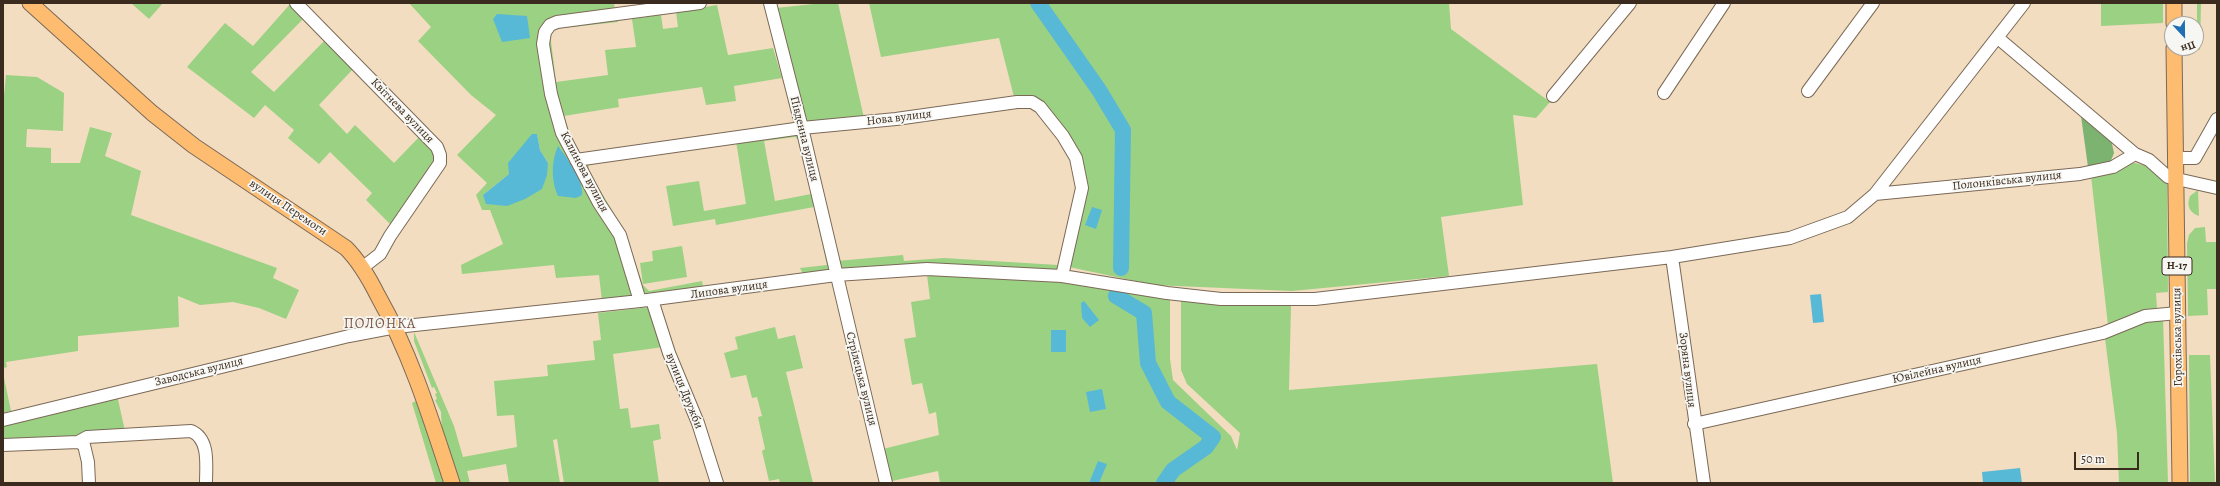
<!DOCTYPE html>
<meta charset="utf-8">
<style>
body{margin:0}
#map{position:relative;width:2220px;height:486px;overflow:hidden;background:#f2ddc0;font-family:Alegreya,serif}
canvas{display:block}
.frame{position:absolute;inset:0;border:4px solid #3b2a1e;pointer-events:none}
.north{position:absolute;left:2164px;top:16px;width:40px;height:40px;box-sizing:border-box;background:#f6f6f2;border:1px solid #aba49d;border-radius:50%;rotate:158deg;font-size:11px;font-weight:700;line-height:16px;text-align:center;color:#3b2a1e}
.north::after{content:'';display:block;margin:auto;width:14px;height:18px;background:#1f6fb2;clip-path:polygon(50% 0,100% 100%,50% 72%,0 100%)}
.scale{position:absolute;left:2074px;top:452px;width:65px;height:18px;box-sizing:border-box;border:2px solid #3b2a1e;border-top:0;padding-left:5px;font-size:12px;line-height:14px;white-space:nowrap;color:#3b2a1e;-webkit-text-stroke:3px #f6f6f2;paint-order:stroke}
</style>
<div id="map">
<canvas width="2220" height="486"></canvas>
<div class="frame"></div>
<div class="north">Пн</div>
<div class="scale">50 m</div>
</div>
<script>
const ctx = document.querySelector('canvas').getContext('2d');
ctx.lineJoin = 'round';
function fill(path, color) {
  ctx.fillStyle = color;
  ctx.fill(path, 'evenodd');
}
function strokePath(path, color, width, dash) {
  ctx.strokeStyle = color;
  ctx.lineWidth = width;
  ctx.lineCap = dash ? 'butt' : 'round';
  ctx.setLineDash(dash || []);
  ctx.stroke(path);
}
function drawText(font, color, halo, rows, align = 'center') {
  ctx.font = font + ' Alegreya,serif';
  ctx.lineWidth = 3.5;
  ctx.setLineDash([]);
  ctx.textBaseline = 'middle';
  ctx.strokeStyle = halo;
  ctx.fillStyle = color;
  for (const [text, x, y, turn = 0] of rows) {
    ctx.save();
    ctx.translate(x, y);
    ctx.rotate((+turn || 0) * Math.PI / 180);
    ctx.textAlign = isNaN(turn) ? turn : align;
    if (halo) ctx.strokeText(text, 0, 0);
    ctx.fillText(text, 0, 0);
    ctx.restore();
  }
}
const green = new Path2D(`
 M131 3H163L149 19Z
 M291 3 305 17 251 72 274 92 326 39 354 68 319 105 347 134 355 125 394 163 421 135 434 149 436 162 392 226 366 200 372 193 330 152 319 164 288 138 294 130 265 105 254 118 187 67 225 23 253 46Z
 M409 3H614L615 10 548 23V94L618 236 634 291 631 297 602 301 599 275 556 278 554 265 462 274 461 265 503 244 490 210H482L476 195 487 183 457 155 496 115 471 95 418 41 431 27ZM537 134 540 150 548 163 483 195 509 174Z
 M823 3H838L864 118 805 122 776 8Z
 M869 3H1449L1451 29 1550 102 1536 118 1513 115 1523 205 1441 217 1449 276 1292 291 1154 285 1069 267 1088 188 1067 132 1014 97 999 38 881 57Z
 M2101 3H2163V23L2101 26Z
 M2187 3H2201L2200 50 2193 49 2196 48V24H2187V22H2197V4Z
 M717 5 728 55 773 48 782 78 734 86 736 101 706 105 702 87 618 99 619 107 564 116 577 154 564 132 545 44 551 27 617 17 618 22 553 29 550 33 556 82 608 75 605 50 636 47 632 19 661 15 663 29 678 27 676 12Z
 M6 75 37 77 64 93 63 131 27 129 26 147 51 148V163H80L90 127 112 133 105 156 141 171 131 215 277 268 273 278 299 290 286 319 259 308 233 302 200 305 178 296 179 327 78 336V351L6 362 7 367 3 368V106Z
 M799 133 831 265 827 271 803 274 800 268 827 265 814 207 716 225 715 219 673 226 666 186 699 181 704 211 746 204 736 141ZM795 137 799 140 811 194 775 201 764 141Z
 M629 158 589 165 588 170 625 232 643 285 649 291 702 281 703 286 655 295H648L641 290 585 170 587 165 591 161Z
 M2131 162 2150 167 2167 182 2168 292 2156 293 2157 309 2143 310 2108 325 2091 176Z
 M2198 190 2199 216C2190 213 2186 206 2190 196Z
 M2205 227 2206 242H2217V289H2207L2208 315 2188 316 2187 243 2189 235 2195 228Z
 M682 246 687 277 643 284 640 263 653 261 652 251Z
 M903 255 904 261 944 258 1058 265 1056 271H845L837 261Z
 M927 275 1060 281 1170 299V359L1173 380 1231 436 1237 450 1240 433 1187 384 1181 370V301L1291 306 1289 390 1597 364 1613 483H940L938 471 892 481 883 449 939 435 936 412 929 414 922 383 912 385 904 339 916 337 911 302 930 299Z
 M650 307 663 347 613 354 620 409 628 408 631 428 659 424 661 439 653 441 659 483H564L557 439 553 440 560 483H509L506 464 467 471 470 483H457L442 433 441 412 435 400 437 399 435 394 437 393 434 387 432 388 414 341V332L454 426 463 457 517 447 514 415 497 416 494 381 548 376 547 365 595 360 593 341 601 340 598 313Z
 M2163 318 2168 483H2119L2117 433 2105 338 2145 320Z
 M775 327 778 339 795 335 803 368 786 372 813 483H780L779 479 769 481 762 451 765 449 758 417 762 416 757 397 752 398 746 375 731 378 724 353 738 349 735 337Z
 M2189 355H2210L2215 483H2190Z
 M3 373 11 411 3 413Z
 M117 395 125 431 79 438 3 442V423Z
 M416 401 446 483H436L412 403Z`);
const forest = new Path2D(`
 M2081 116 2111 139 2114 153 2110 163 2088 167Z`);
const water = new Path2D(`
 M497 14 527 16 530 38 502 42 493 19Z
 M532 134H537L540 150 548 163 547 175 542 189 525 199 507 206 486 204 483 195 509 174 508 163Z
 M558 146C567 158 584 180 582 195L576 198 558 196C551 182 551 161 558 146Z
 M1092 207 1102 210 1096 229 1085 225Z
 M1821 294 1824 322 1813 323 1810 295Z
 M1084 301 1099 320 1090 327 1082 318 1081 303Z
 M1051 330H1066V352H1051Z
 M1102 389 1106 409 1090 412 1086 392Z
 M1098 461 1107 464 1099 483H1089Z
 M2020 468 2022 483H1983L1982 472Z`);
const river = new Path2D(`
 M1038 3 1099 90 1123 130 1121 268
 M1116 296 1144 313 1148 363 1168 402 1213 437 1206 447 1173 470 1164 483`);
const minor = new Path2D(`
 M296 3 437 147 440 155V163L390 236 380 254 362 268
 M770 3 802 128 886 483
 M1998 38 2135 154 2149 160 2168 177 2217 188
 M1808 91 1873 3
 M1664 93 1724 3
 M1553 96 1630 3
 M2176 158H2195L2217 119
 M576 160 802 128 896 119 1017 102H1032L1040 107 1063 136 1076 158 1082 188 1062 276
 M1875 194 2080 174 2113 167 2135 154
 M1672 257 1704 483
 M652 300 669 353 698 423 717 483
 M640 301 620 235 599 203 562 133 551 94 543 44 545 32 550 25 557 22 700 3
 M3 420 349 336 396 327 640 301 836 275 927 269 1062 276 1167 293 1221 299H1315L1672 257 1790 238 1848 217 1875 194 2024 3
 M1694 424 2103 333 2145 316 2178 313
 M78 442 87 437 191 431C210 439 206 465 206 483
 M3 445 78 442 84 445 88 462 89 483`);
const major = new Path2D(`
 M30 3 152 113 194 146 346 248C360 262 369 278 378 296 411 354 431 419 452 483
 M2174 3V24
 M2174 48 2180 483`);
const shields = [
 [2177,266,30]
];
const shieldNames = [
 ["Н-17",2177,266]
];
const streetNames = [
 ["Квітнева вулиця",402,111,46],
 ["Нова вулиця",899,118,-7],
 ["Південна вулиця",804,139,76],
 ["Калинова вулиця",584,172,62],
 ["Полонківська вулиця",2007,181,-6],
 ["вулиця Перемоги",288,208,34],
 ["Липова вулиця",729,290,-8],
 ["Горохівська вулиця",2178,337,-91],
 ["Зоряна вулиця",1687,370,83],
 ["Ювілейна вулиця",1937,370,-13],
 ["Заводська вулиця",199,372,-14],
 ["Стрілецька вулиця",861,379,76],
 ["вулиця Дружби",684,391,68]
];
const quarterNames = [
 ["ПОЛОНКА",380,325]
];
fill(green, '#9bd183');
fill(forest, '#7cb371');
fill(water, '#58b9d6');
strokePath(river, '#58b9d6', 16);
strokePath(minor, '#7b6957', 14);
strokePath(major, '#7b6957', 17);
strokePath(minor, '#fff', 12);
strokePath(major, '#febc70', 15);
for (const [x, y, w] of shields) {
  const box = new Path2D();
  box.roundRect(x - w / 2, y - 9, w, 18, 3);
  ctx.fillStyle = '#f6f6f2';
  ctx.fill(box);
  strokePath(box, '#3b2a1e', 1);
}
drawText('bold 11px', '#3b2a1e', null, shieldNames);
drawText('12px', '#3b2a1e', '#f6f6f2', streetNames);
ctx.letterSpacing = '1px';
drawText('14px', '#7a564a', '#f6f6f2', quarterNames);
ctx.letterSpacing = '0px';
</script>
